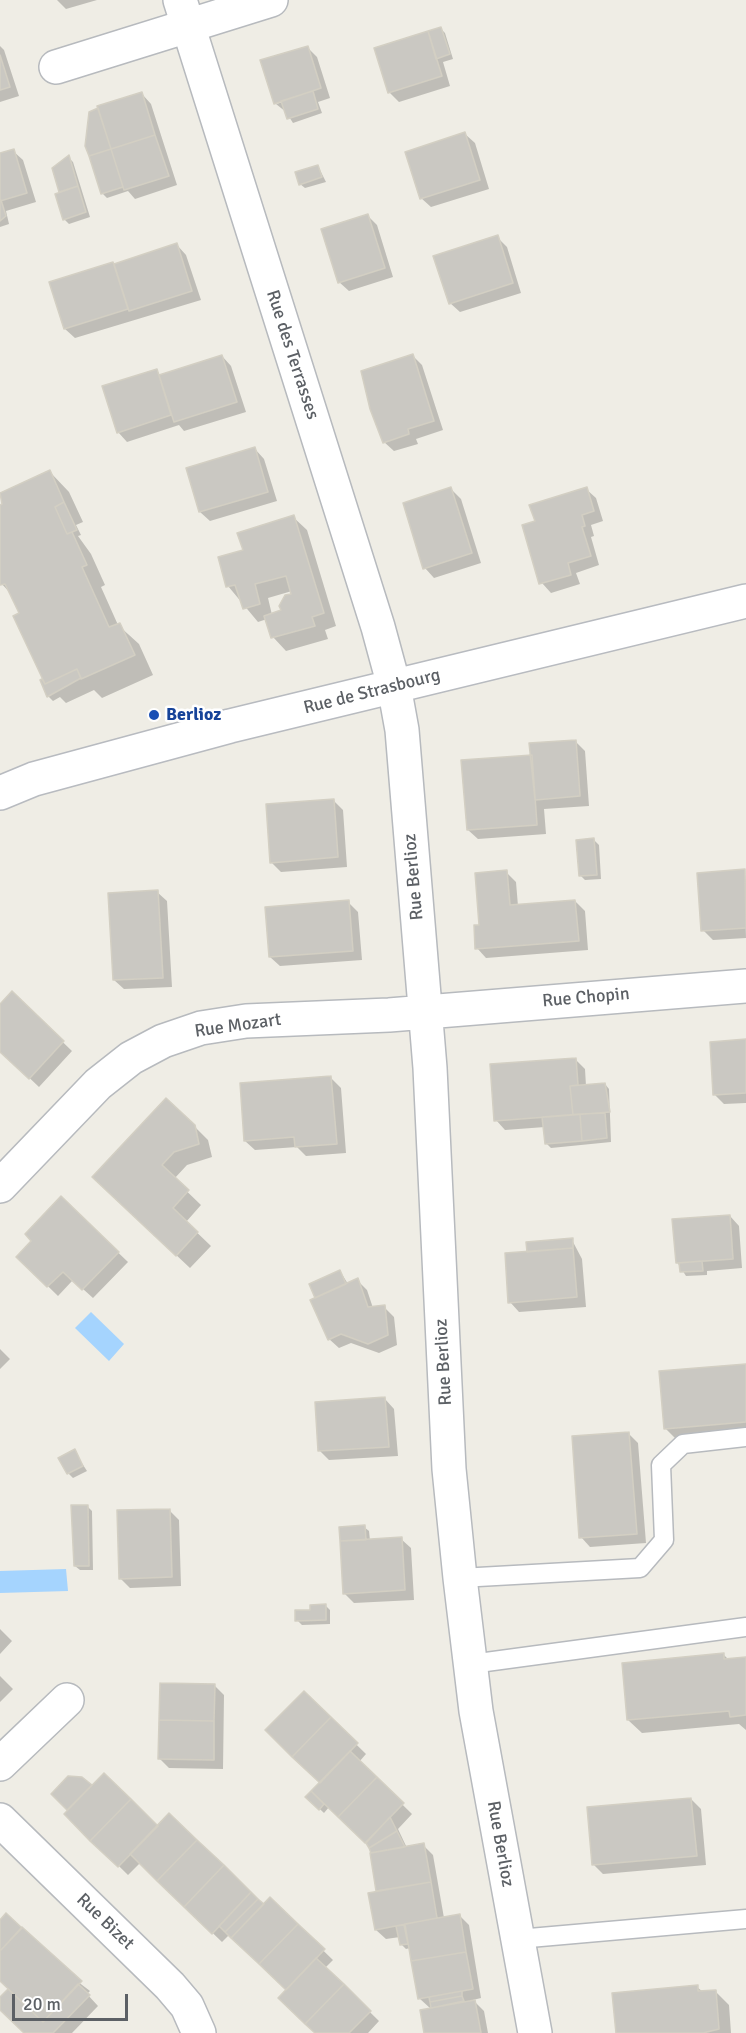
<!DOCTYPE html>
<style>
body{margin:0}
#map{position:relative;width:746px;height:2033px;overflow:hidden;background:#efede5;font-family:Signika,sans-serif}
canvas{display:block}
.scale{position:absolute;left:12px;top:1994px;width:116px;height:27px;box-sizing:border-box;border:3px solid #5c6065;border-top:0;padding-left:8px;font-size:18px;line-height:21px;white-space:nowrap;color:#5c6065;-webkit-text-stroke:4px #fff;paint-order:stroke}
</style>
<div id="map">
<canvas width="746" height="2033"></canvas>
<div class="scale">20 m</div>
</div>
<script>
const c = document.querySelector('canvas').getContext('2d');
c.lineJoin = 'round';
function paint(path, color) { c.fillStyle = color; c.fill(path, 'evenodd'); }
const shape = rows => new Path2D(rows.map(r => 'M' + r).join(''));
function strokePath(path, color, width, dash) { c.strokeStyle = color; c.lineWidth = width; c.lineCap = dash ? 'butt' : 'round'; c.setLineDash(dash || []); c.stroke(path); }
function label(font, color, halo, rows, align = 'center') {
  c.font = font + ' Signika,sans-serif'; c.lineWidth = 5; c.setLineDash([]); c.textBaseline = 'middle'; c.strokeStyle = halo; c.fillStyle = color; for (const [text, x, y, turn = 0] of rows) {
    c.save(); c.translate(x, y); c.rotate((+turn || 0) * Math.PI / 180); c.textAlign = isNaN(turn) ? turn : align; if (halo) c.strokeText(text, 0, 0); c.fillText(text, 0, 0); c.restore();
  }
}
paint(shape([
 [91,1312,124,1344,109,1361,75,1328],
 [66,1569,68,1591,0,1593,0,1571]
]), '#a5d4fe');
paint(shape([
 [57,0,97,0,66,9],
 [441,29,445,33,453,59,443,62,450,86,399,102,389,92],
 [0,46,4,50,19,96,0,102],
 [307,47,317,57,330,98,318,102,322,113,293,123,286,112,276,104,283,102],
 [142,94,151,104,177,185,135,199,128,191,107,198,102,193,87,146],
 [465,134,475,143,489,189,431,207,421,198],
 [13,151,23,160,36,202,6,211,9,224,0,227,0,155],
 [68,157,73,162,90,217,69,224,64,219,61,193,54,168],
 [318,166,326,182,305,188,300,184],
 [367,215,377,225,393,277,349,291,339,282],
 [497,237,507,247,521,293,460,312,450,303],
 [177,245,186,255,201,300,75,338,65,329,51,283],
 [222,356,231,366,246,412,184,431,179,425,127,442,118,432,156,370,161,376],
 [413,356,422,365,443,430,416,439,418,444,394,451,384,442],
 [255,449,264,459,277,501,210,521,200,512],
 [50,472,69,492,83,522,76,525,81,535,78,536,91,554,105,585,101,587,118,625,139,644,153,675,102,698,94,690,66,703,60,697,53,701,48,696,21,614,13,596,0,582,0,507,4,505,0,495],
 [451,489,461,499,481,563,434,578,425,568],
 [586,489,596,498,603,521,591,525,594,536,591,537,599,565,576,573,580,584,551,593,542,583,537,522],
 [293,517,307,530,336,626,325,630,328,639,286,651,273,637,267,619,258,622,228,586],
 [292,591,293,595,283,611,272,615,268,598],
 [575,741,585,751,589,806,544,809,546,834,478,839,468,830,531,756],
 [334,801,343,810,347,867,281,872,271,862],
 [594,840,599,845,601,879,585,880,580,875],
 [744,871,746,938,713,940,703,930],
 [506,872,516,882,518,906,575,901,585,911,588,950,486,958,477,948,481,926],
 [157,892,167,901,172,987,124,989,114,980],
 [348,902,358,912,362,960,280,966,270,957],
 [12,993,72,1051,39,1087,0,1050,0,1006],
 [746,1040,746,1103,724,1104,715,1095],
 [575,1059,585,1069,586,1086,605,1084,609,1089,611,1142,551,1148,546,1143,545,1127,505,1130,496,1120],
 [331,1078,341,1088,346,1153,306,1156,297,1147,255,1150,245,1141],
 [194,1126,208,1140,212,1157,187,1165,174,1179,201,1205,186,1222,211,1246,190,1268,108,1191],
 [61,1198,128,1262,93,1298,73,1280,58,1296,18,1257,33,1241],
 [730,1216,739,1226,742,1268,707,1271,707,1275,686,1276,677,1262],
 [572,1240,582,1259,586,1307,519,1312,510,1302,529,1253],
 [340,1271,348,1284,357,1280,367,1290,373,1308,384,1307,394,1317,397,1345,379,1353,351,1343,339,1348,329,1339],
 [0,1349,10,1359,0,1369],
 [746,1366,746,1436,679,1442,665,1428],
 [385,1399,394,1409,398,1456,329,1460,320,1451],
 [628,1433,638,1443,646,1543,590,1547,581,1537],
 [74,1451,87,1471,73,1478,68,1473],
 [87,1506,92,1511,93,1570,80,1570,75,1566],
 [169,1510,179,1520,181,1586,130,1588,120,1578],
 [364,1527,369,1531,370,1541,401,1539,411,1548,414,1600,354,1603,345,1594],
 [325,1605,330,1610,330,1624,302,1625,297,1620],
 [0,1629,12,1641,0,1654],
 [724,1655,729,1660,746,1659,746,1730,739,1724,642,1733,628,1720],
 [0,1676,13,1689,0,1702],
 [214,1685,224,1695,223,1769,169,1768,159,1758],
 [304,1693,366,1754,359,1762,412,1814,398,1829,407,1848,423,1845,433,1855,444,1918,459,1915,469,1925,481,1998,473,2000,484,2011,488,2033,426,2033,431,2009,419,1998,410,1948,406,1949,401,1944,400,1937,386,1939,376,1930,378,1892,371,1854,374,1851,329,1807,324,1813,307,1797,321,1783],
 [82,1778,92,1787,158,1828,264,1906,270,1899,333,1960,325,1968,379,2021,368,2033,316,2033,288,1990,230,1934,222,1942,140,1863,128,1875,66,1814,70,1810,53,1794],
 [691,1799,701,1809,706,1865,603,1874,593,1864],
 [0,1922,90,1991,87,1994,98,2006,72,2033,25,2033,0,2008,0,2000,10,1989,0,1979],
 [697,1987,703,1992,715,1991,729,2005,731,2033,617,2033]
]), '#0003');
const building = shape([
 [441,27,450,54,436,59,428,31,441,27],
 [428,31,442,76,388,93,374,48,428,31],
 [308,46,321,88,274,104,260,60,308,46],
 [0,55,10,87,0,90,0,55],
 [313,91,318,109,287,119,281,101,313,91],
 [142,92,155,135,111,149,97,106,142,92],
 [98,108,111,149,89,156,85,146,89,112,98,108],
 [465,132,480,180,420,199,405,152,465,132],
 [155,135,169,176,124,190,111,149,155,135],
 [14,149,27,193,0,201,0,153,14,149],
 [111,149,123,187,101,194,89,156,111,149],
 [69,155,78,186,59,192,52,168,69,155],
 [318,165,322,177,299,185,295,172,318,165],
 [78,186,86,212,63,220,55,194,78,186],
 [1,200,6,216,0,221,0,201,1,200],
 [368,214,385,268,338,283,321,229,368,214],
 [498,235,513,283,449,304,433,256,498,235],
 [177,243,192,291,129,311,114,264,177,243],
 [113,262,128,309,64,329,49,282,113,262],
 [413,354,434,421,408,429,409,434,383,443,370,409,361,371,413,354],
 [222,355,237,402,174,422,159,375,222,355],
 [157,369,171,415,117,433,102,386,157,369],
 [255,447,268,492,199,512,186,468,255,447],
 [50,470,64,502,55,507,67,534,72,532,87,565,82,567,109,627,120,623,135,655,81,679,77,669,45,684,13,616,19,613,5,584,0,585,0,505,2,504,0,493,50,470],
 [451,487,472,553,423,569,403,503,451,487],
 [587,487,594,511,582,515,585,526,582,527,591,556,568,563,571,575,539,584,522,525,535,521,529,505,587,487],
 [64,502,77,530,67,534,55,507,64,502],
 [294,515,324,613,312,617,315,626,271,638,264,616,281,610,279,606,285,595,291,594,286,576,255,584,260,604,243,609,235,585,226,587,218,557,243,550,237,533,294,515],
 [77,669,81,678,47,697,40,680,42,679,45,684,77,669],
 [576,740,580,796,535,800,529,743,576,740],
 [532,755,537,825,467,830,461,760,532,755],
 [334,799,338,857,270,863,266,804,334,799],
 [594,838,597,875,579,876,576,840,594,838],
 [745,869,746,928,701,931,697,873,745,869],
 [507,870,510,905,575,900,579,941,475,949,474,925,479,925,475,873,507,870],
 [158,890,163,978,113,980,108,893,158,890],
 [349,900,353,951,269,957,265,907,349,900],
 [12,991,64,1041,29,1079,0,1052,0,1004,12,991],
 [746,1039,746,1093,713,1095,710,1042,746,1039],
 [576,1058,578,1085,570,1086,573,1115,494,1121,490,1064,576,1058],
 [331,1076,337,1144,295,1147,294,1137,244,1141,240,1083,331,1076],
 [605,1083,610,1112,573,1115,570,1086,605,1083],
 [166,1098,195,1125,199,1144,174,1152,162,1165,189,1190,173,1208,198,1232,176,1256,92,1177,166,1098],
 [605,1113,607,1138,582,1141,580,1114,605,1113],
 [580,1114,582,1141,545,1144,542,1117,580,1114],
 [61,1196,119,1252,82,1290,63,1272,47,1287,16,1257,31,1241,25,1234,61,1196],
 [730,1215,733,1259,676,1263,672,1219,730,1215],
 [573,1238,573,1248,527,1252,526,1242,573,1238],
 [573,1248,577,1297,508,1303,505,1253,573,1248],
 [702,1261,703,1271,680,1272,679,1263,702,1261],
 [340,1270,346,1284,315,1298,309,1284,340,1270],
 [358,1278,368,1307,385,1305,388,1335,368,1344,341,1334,328,1340,310,1300,358,1278],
 [746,1364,746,1422,664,1429,659,1371,746,1364],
 [385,1397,389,1447,318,1451,315,1402,385,1397],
 [629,1432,637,1534,579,1538,572,1436,629,1432],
 [75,1449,83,1466,67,1474,58,1458,75,1449],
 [71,1505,88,1505,89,1566,74,1566,71,1505],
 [170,1509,172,1577,119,1579,117,1510,170,1509],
 [365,1525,366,1540,340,1541,339,1527,365,1525],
 [402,1537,405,1590,343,1594,340,1541,402,1537],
 [326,1604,326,1620,295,1621,295,1610,310,1610,310,1605,326,1604],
 [724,1653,724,1659,746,1657,746,1715,730,1717,729,1711,627,1720,622,1663,724,1653],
 [160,1683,215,1684,214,1721,159,1720,160,1683],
 [304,1691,331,1717,292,1757,265,1730,304,1691],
 [331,1717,358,1743,320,1783,292,1757,331,1717],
 [159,1720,214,1721,214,1760,158,1759,159,1720],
 [350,1751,377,1777,338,1817,311,1791,350,1751],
 [104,1773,131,1799,90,1841,64,1814,104,1773],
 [68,1776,82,1777,92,1785,67,1810,51,1794,68,1776],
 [377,1777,404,1803,365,1843,338,1817,377,1777],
 [311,1791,324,1804,319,1810,305,1797,311,1791],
 [691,1798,697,1856,592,1865,587,1807,691,1798],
 [131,1799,158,1826,118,1867,90,1841,131,1799],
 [169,1813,197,1840,157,1881,130,1854,169,1813],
 [390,1817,397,1831,369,1848,366,1843,390,1817],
 [397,1831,405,1847,371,1853,369,1848,397,1831],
 [197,1840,224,1865,184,1907,157,1881,197,1840],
 [424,1843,431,1882,376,1891,370,1853,424,1843],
 [224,1865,251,1892,212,1934,184,1907,224,1865],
 [431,1882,437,1918,375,1930,368,1893,431,1882],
 [251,1892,258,1899,225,1932,219,1926,251,1892],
 [270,1897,298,1924,259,1964,231,1938,270,1897],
 [258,1899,264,1904,231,1938,225,1932,258,1899],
 [6,1913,22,1928,0,1951,0,1920,6,1913],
 [460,1914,466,1952,411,1961,405,1924,460,1914],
 [298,1924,325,1949,286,1990,259,1964,298,1924],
 [404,1925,408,1944,400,1945,396,1926,404,1925],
 [22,1927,82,1981,43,2022,0,1981,0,1951,22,1927],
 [466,1952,473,1989,418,1999,411,1961,466,1952],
 [316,1958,344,1984,305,2024,278,1998,316,1958],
 [78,1984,90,1995,53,2033,24,2033,0,2010,0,1997,8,1989,43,2022,78,1984],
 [344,1984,371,2011,349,2033,315,2033,305,2024,344,1984],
 [698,1985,698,1991,716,1990,719,2029,703,2033,616,2033,612,1993,698,1985],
 [462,1991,462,1996,430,2002,429,1997,462,1991],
 [462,1996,464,2001,431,2008,430,2002,462,1996],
 [475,2000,481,2033,424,2033,420,2010,475,2000]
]);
paint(building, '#cac8c2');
strokePath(building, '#d3cfc3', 1.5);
const lane = shape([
 [460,1578,640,1568,664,1540,661,1465,683,1444,746,1437],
 [471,1664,746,1627],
 [518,1939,746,1919]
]);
const street = shape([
 [180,0,378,627,394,686,402,730,430,1068,449,1469,460,1578,476,1711,535,2033],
 [56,67,271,0],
 [0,1186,98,1084,131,1058,163,1041,201,1028,246,1021,389,1015,746,986],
 [0,1764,67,1700],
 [0,1820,170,1986,187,2006,199,2033]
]);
const secondary = shape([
 [0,793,34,779,230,726,746,601]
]);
strokePath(lane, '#b7babe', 21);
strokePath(street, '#b7babe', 36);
strokePath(secondary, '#b8bbc0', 36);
strokePath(lane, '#fff', 18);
strokePath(street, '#fff', 33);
strokePath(secondary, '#fff', 33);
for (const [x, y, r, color] of [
 [154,715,6,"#1a4fb4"]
]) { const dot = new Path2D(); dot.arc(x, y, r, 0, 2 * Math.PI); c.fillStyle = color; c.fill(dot); strokePath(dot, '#fff', 2); }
label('18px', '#5c6065', '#fff', [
 ["Rue des Terrasses",292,355,72],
 ["Rue de Strasbourg",372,692,-14],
 ["Rue Berlioz",414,877,-95],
 ["Rue Chopin",586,998,-5],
 ["Rue Mozart",238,1026,-8],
 ["Rue Berlioz",444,1362,-93],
 ["Rue Berlioz",500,1844,80],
 ["Rue Bizet",105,1922,44]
]);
label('bold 18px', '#164399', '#fff', [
 ["Berlioz",166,715]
], 'left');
</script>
